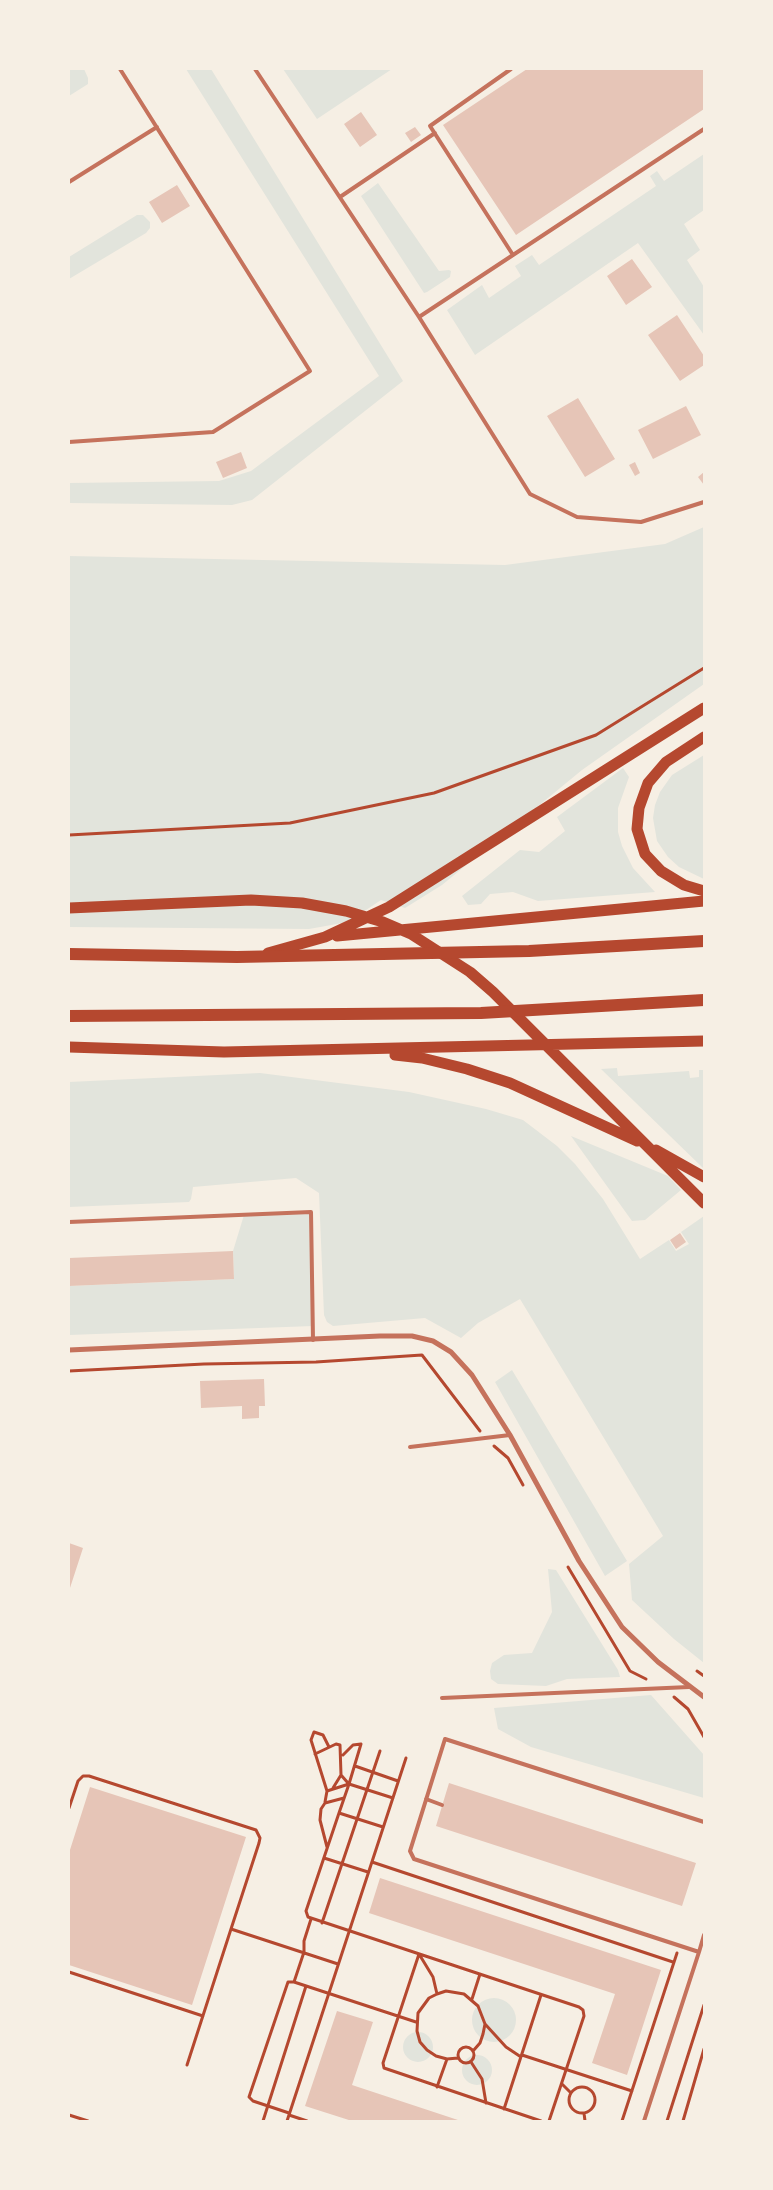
<!DOCTYPE html>
<style>
body{margin:0}
#map{position:relative;width:773px;height:2190px;overflow:hidden;background:#f6efe4;font-family:"Golos Text",sans-serif}
canvas{display:block}
.frame{position:absolute;inset:0;border:70px solid #f6efe4;pointer-events:none}
</style>
<div id="map">
<canvas width="773" height="2190"></canvas>
<div class="frame"></div>
</div>
<script>
const c = document.querySelector('canvas').getContext('2d');
c.lineJoin = 'round';
function paint(path, color) { c.fillStyle = color; c.fill(path, 'evenodd'); }
const shape = rows => new Path2D(rows.map(r => 'M' + r).join(''));
function strokePath(path, color, width, dash) { c.strokeStyle = color; c.lineWidth = width; c.lineCap = dash ? 'butt' : 'round'; c.setLineDash(dash || []); c.stroke(path); }
paint(shape([
 [69,69,84,69,88,78,88,84,69,96],
 [186,69,211,69,403,381,252,500,232,505,69,503,69,483,219,481,251,471,379,376],
 [283,69,392,69,317,119],
 [704,154,704,210,684,224,700,250,687,260,704,287,704,335,638,243,475,355,447,310,482,285,489,298,521,276,515,266,532,255,539,265,656,186,650,176,657,171,664,181],
 [378,183,439,271,449,270,451,271,450,277,427,292,424,293,361,196],
 [137,215,143,215,150,222,150,228,146,233,69,279,69,257],
 [704,527,704,684,582,770,442,885,405,908,381,900,348,922,309,929,69,927,69,556,505,565,665,544],
 [704,755,704,879,679,867,668,857,657,841,653,818,655,805,660,792,672,775],
 [623,768,629,777,618,808,618,832,622,846,633,868,655,892,538,901,513,892,490,894,481,904,468,905,462,896,520,850,539,852,565,831,557,817],
 [617,1068,618,1076,689,1071,690,1078,699,1077,699,1070,704,1070,704,1169,601,1069],
 [260,1073,409,1092,486,1109,523,1120,557,1146,575,1164,603,1199,640,1259,669,1240,676,1251,689,1244,681,1232,704,1216,704,1663,674,1639,632,1600,629,1564,663,1536,520,1299,478,1323,461,1338,425,1318,333,1326,327,1322,324,1315,319,1193,296,1178,193,1187,191,1199,189,1202,69,1207,69,1082],
 [571,1136,668,1176,681,1190,645,1220,632,1221],
 [311,1212,313,1326,69,1335,69,1286,234,1279,233,1251,244,1215],
 [512,1370,627,1561,605,1576,495,1382],
 [548,1569,556,1570,618,1670,620,1677,567,1679,546,1686,498,1684,491,1679,490,1671,492,1663,504,1655,532,1653,552,1612],
 [651,1695,704,1755,704,1798,531,1747,498,1729,494,1708],
 '472 2020a22 22 0 1 1 44 0a22 22 0 1 1-44 0Z',
 '403 2047a15 15 0 1 1 30 0a15 15 0 1 1-30 0Z',
 '462 2070a15 15 0 1 1 30 0a15 15 0 1 1-30 0Z'
]), '#e2e4dc');
paint(shape([
 [527,69,704,69,704,109,516,235,443,125],
 [361,112,377,135,360,147,344,124],
 [415,127,421,135,411,142,405,133],
 [177,185,190,206,162,223,149,202],
 [632,259,652,287,626,305,607,276],
 [677,315,704,356,704,365,680,381,648,335],
 [578,398,615,459,585,477,547,416],
 [686,406,701,435,653,459,638,430],
 [241,452,247,468,223,478,216,462],
 [635,462,640,473,635,476,629,465],
 [704,472,704,485,698,477],
 [680,1233,686,1242,676,1249,670,1240],
 [233,1251,234,1279,69,1286,69,1258],
 [264,1379,265,1406,259,1406,259,1418,242,1419,242,1406,201,1408,200,1381],
 [69,1543,83,1548,69,1591],
 [449,1783,696,1863,682,1906,436,1826],
 [90,1787,246,1837,192,2005,69,1965,69,1853],
 [380,1878,661,1970,627,2075,592,2063,615,1994,369,1913],
 [337,2011,373,2022,352,2085,461,2121,352,2121,305,2106]
]), '#e6c5b7');
strokePath(shape([
 [69,835,290,823,434,793,596,735,704,668],
 [69,1371,204,1364,316,1362,422,1355,480,1431],
 [494,1446,508,1458,523,1485],
 [568,1567,630,1671,646,1679],
 [697,1671,704,1676],
 [674,1697,688,1709,704,1737],
 [329,1747,323,1735,314,1732,311,1740,327,1791,349,1784],
 [315,1754,336,1744,340,1745,341,1775,348,1783],
 [343,1755,353,1745,361,1744,349,1784],
 [355,1766,398,1781],
 [333,1788,341,1775],
 [325,1802,327,1791],
 [69,1808,78,1781,83,1776,89,1776,256,1830,260,1838,259,1843,231,1929,338,1964],
 [339,1813,306,1911,308,1917,579,2007,583,2010,584,2016,549,2121],
 [383,1827,339,1813,349,1784,393,1798],
 [327,1847,320,1820,321,1809,325,1803,344,1798],
 [324,1858,368,1872],
 [372,1862,673,1962],
 [322,1923,380,1751],
 [69,1972,203,2016],
 [294,1982,304,1952,304,1941,311,1919],
 [437,1994,433,1977,419,1954,383,2063,384,2068,541,2121],
 [472,1999,480,1974],
 [485,2024,506,2047,521,2057],
 '458 2055a8 8 0 1 1 16 0a8 8 0 1 1-16 0Z',
 [522,2055,632,2091],
 [458,2058,447,2059,436,2056,427,2050,420,2042,417,2031,418,2013,429,1998,437,1994,446,1991,464,1994,478,2006,485,2024,483,2034,480,2043,473,2051],
 [471,2062,482,2079,486,2103],
 [187,2065,231,1929],
 [562,2084,571,2093],
 '569 2100a13 13 0 1 1 26 0a13 13 0 1 1-26 0Z',
 [437,2087,447,2059],
 [504,2109,541,1995],
 [289,2113,253,2101,249,2097,288,1982,294,1982,416,2022],
 [584,2113,585,2121],
 [69,2115,88,2121],
 [289,2115,307,2121],
 [263,2121,306,1986],
 [287,2121,406,1758],
 [622,2121,677,1953],
 [667,2121,704,2005],
 [683,2121,704,2049]
]), '#b5482f', 3);
strokePath(shape([
 [255,69,419,317,530,494,577,517,641,522,704,502],
 [511,69,430,126,513,255],
 [69,182,157,127],
 [340,197,435,133],
 [419,317,704,129],
 [69,442,213,432,310,371,120,69],
 [69,1222,311,1212,313,1340],
 [410,1447,510,1435],
 [442,1698,689,1687],
 [426,1799,442,1805],
 [704,1822,445,1739,410,1851,414,1859,699,1952,704,1935],
 [644,2121,699,1952]
]), '#c5725c', 4);
strokePath(shape([
 [69,1350,380,1336,412,1336,433,1341,451,1352,472,1375,510,1435,579,1561,622,1627,658,1662,704,1697]
]), '#c5725c', 5);
strokePath(shape([
 [704,737,666,762,648,783,639,808,637,829,645,854,661,871,684,885,704,891],
 [69,908,251,900,302,903,346,911,383,922,411,934,470,972,493,992,704,1203],
 [337,936,704,901],
 [268,953,325,937,389,907,704,708],
 [69,1047,224,1052,704,1041],
 [395,1055,422,1058,467,1069,510,1083,637,1141],
 [656,1150,704,1177]
]), '#b5482f', 11);
strokePath(shape([
 [69,954,237,957,529,951,704,941],
 [69,1016,481,1013,704,1000]
]), '#b5482f', 12);
</script>
